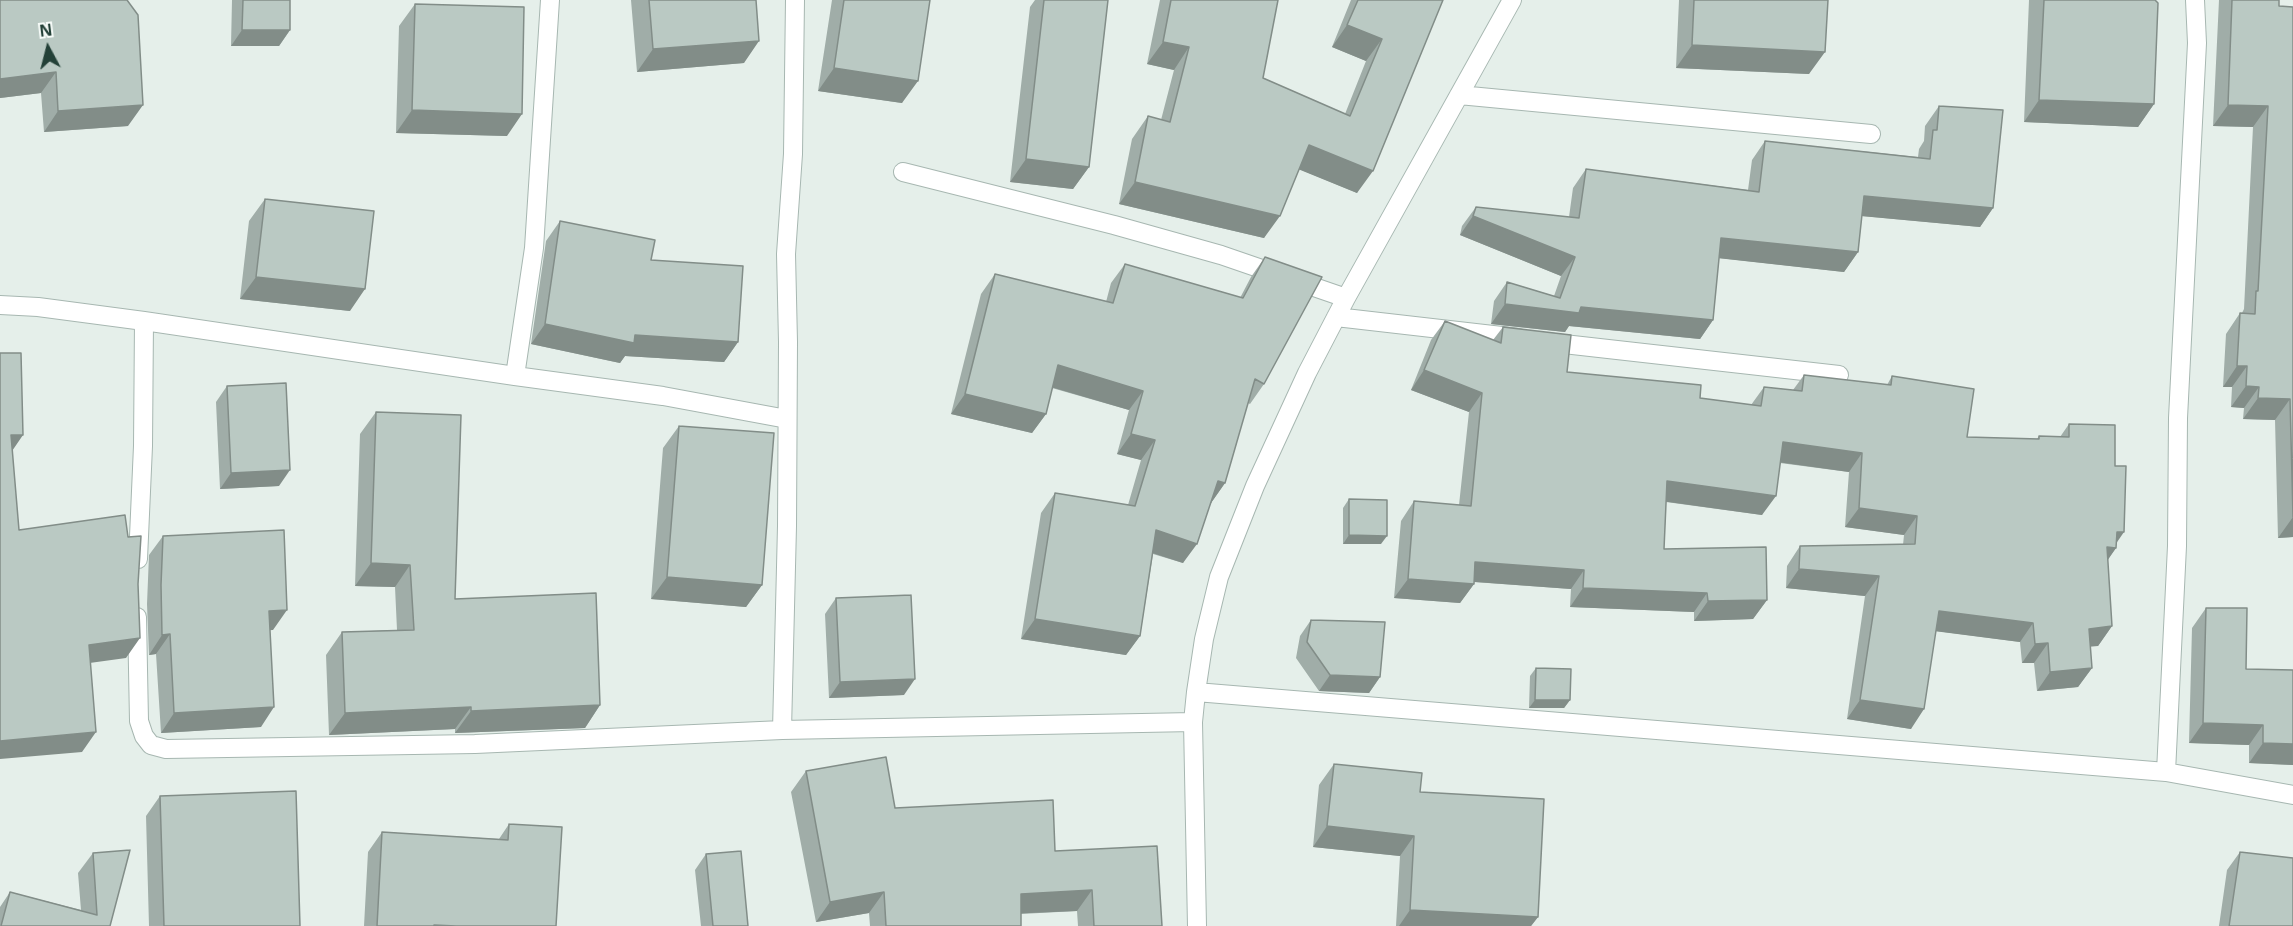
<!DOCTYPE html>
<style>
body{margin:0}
#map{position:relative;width:2293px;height:926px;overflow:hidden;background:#e5efea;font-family:"Open Sans",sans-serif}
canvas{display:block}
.north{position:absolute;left:18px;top:18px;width:60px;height:60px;-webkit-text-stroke:4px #f6fbf8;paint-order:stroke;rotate:353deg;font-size:16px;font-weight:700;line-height:24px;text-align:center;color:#244138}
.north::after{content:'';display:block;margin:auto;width:21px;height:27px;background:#244138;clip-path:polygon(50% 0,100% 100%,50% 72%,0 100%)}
</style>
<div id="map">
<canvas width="2293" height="926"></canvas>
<div class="north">N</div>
</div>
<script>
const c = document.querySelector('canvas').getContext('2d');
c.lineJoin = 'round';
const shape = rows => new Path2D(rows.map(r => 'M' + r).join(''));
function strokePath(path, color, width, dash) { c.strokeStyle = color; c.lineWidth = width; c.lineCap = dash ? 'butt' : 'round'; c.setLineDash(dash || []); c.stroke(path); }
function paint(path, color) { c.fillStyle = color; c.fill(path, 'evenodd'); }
const minor = shape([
 [1459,95,1871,134],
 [903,172,1114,225,1221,255,1346,298],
 [0,305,38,307,144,321,515,376,663,396,787,419],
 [1336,317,1519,338],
 [1546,342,1839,375],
 [515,376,534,248,550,0],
 [138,559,143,446,144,321],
 [137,617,139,721,144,736,151,745,166,749,475,744,782,730,1193,722],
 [1196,692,2166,772,2293,795],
 [782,730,787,526,788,342,786,254,793,154,795,0],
 [2166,772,2177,546,2178,418,2197,43,2195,0],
 [1197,926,1193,722,1196,692,1204,639,1219,577,1255,486,1307,373,1346,298,1512,0]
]);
strokePath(minor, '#a7b7b1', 20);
strokePath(minor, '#fff', 18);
paint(shape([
 [0,0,128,126,44,132,41,93,0,98],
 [232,0,290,0,290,30,279,46,231,46],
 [631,0,756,0,744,63,637,72],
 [832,0,930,0,902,103,818,91],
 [1035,0,1108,0,1089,167,1073,189,1010,182,1030,7],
 [1160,0,1278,0,1263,78,1345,114,1366,61,1332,47,1351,0,1443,0,1357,193,1299,169,1264,238,1119,204,1132,139,1148,116,1161,120,1174,70,1147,64],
 [1679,0,1828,0,1809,74,1676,68],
 [2029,0,2155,0,2154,104,2138,127,2024,122],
 [2219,0,2279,0,2279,6,2293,7,2293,537,2278,538,2275,420,2243,419,2244,408,2231,407,2232,387,2223,387,2226,334,2240,313,2242,313,2244,309,2253,127,2213,126],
 [415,4,507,136,396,133,399,26],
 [1939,106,1993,208,1980,227,1862,216,1858,252,1844,272,1719,258,1713,320,1700,339,1569,326,1565,332,1491,324,1494,301,1507,282,1554,296,1561,276,1460,235,1462,226,1476,207,1569,217,1573,188,1586,169,1748,190,1752,160,1765,141,1918,157,1919,149,1924,141,1925,126],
 [265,199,350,311,240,299,249,221],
 [560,221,651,260,738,342,724,362,625,356,620,363,531,344,546,241],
 [1265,257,1264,384,1250,404,1248,403,1225,483,1211,503,1183,563,1153,554,1140,636,1126,655,1021,639,1041,513,1055,493,1128,505,1141,460,1117,454,1129,410,1052,388,1046,414,1032,433,951,414,981,294,995,274,1106,302,1111,283,1125,264,1240,298,1251,277],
 [1445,321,1493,340,1503,327,1567,372,1700,398,1751,405,1764,387,1793,390,1804,375,1887,385,1892,376,1967,437,2037,439,2039,436,2060,437,2069,424,2115,466,2116,548,2107,560,2112,626,2098,646,2090,646,2092,668,2078,687,2037,691,2034,663,2022,663,2020,642,1936,631,1911,729,1847,719,1865,596,1786,588,1787,566,1800,546,1903,545,1904,535,1845,527,1849,472,1780,463,1762,515,1666,502,1664,549,1767,600,1753,619,1694,621,1694,612,1570,607,1571,589,1474,582,1474,584,1460,603,1394,598,1401,521,1414,501,1459,505,1469,412,1411,390,1431,340],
 [227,386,279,486,220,489,216,402],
 [376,412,455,599,600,705,585,728,455,733,455,729,329,735,326,655,342,632,397,630,395,587,355,586,360,434],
 [679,426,762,585,746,607,651,599,663,448],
 [1349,499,1381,544,1343,544,1343,508],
 [163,536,273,630,270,630,261,727,161,733,156,654,149,655,147,604,149,555],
 [836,598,904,695,829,698,825,614],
 [2206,608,2246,669,2293,670,2293,765,2249,763,2249,745,2189,743,2192,628],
 [1311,620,1380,677,1369,693,1319,691,1296,658,1300,636],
 [1536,668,1570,700,1564,708,1529,708,1530,676],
 [1334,764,1420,792,1538,917,1531,926,1396,926,1400,856,1313,847,1319,785],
 [806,771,895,808,1055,851,1162,926,1078,926,1077,911,1021,914,1021,926,870,926,869,913,816,922,791,792],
 [160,796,300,926,149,926,146,816],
 [509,824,556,926,364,926,368,852,382,832,499,839],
 [2240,852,2293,926,2219,926,2227,870],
 [93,853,110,926,0,926,0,907,10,892,81,910,78,873],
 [706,854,748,926,701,926,695,870]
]), '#a0ada8');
paint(shape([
 [1347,25,1382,39,1366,61,1332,47],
 [242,30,290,30,279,46,231,46],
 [759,41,744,63,637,72,653,49],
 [1163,42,1189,47,1174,70,1147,64],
 [1692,45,1825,52,1809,74,1676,68],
 [834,68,918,81,902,103,818,91],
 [56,72,41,93,0,98,0,79],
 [2039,100,2154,104,2138,127,2024,122],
 [143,105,128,126,44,132,58,111],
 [2228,105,2268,106,2253,127,2213,126],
 [412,110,522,114,507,136,396,133],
 [1309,145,1373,171,1357,193,1293,167],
 [1026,159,1089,167,1073,189,1010,182],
 [1135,182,1280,216,1264,238,1119,204],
 [1864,196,1993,208,1980,227,1850,215],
 [1473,216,1575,257,1561,276,1460,235],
 [1721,238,1858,252,1844,272,1708,257],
 [256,277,365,289,350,311,240,299],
 [1505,304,1581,307,1713,320,1700,339,1569,326,1565,332,1491,324],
 [545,324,635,335,738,342,724,362,625,356,620,363,531,344],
 [1058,365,1143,391,1129,410,1044,385],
 [2237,366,2247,366,2232,387,2223,387],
 [1424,370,1482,393,1469,412,1411,390],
 [2246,386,2259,387,2244,408,2231,407],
 [965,394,1046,414,1032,433,951,414],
 [2258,398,2290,399,2275,420,2243,419],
 [1131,434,1155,440,1141,460,1117,454],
 [11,435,23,435,10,454],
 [1783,442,1862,453,1849,472,1770,461],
 [290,470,279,486,220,489,231,473],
 [1218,481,1225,483,1211,503,1204,501],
 [1667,481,1776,496,1762,515,1654,500],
 [1859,508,1917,516,1904,535,1845,527],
 [2293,517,2293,537,2278,538],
 [1156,530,1197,544,1183,563,1143,550],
 [2117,532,2124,532,2113,548,2116,548,2103,567,2093,567],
 [1349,535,1387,536,1381,544,1343,544],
 [1475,562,1584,570,1571,589,1462,581],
 [371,563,410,565,395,587,355,586],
 [1799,569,1879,576,1865,596,1786,588],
 [667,577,762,585,746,607,651,599],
 [1408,579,1474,584,1460,603,1394,598],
 [1583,588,1707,593,1694,612,1570,607],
 [1767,600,1753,619,1694,621,1708,601],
 [287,610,273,630,255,631,269,611],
 [1939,611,2033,623,2020,642,1926,630],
 [1035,619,1140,636,1126,655,1021,639],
 [2112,626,2098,646,2075,648,2089,629],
 [170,634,156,654,149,655,162,635],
 [140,638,126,658,75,665,89,645],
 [2048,643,2034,663,2022,663,2035,644],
 [2092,668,2078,687,2037,691,2050,672],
 [1330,675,1380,677,1369,693,1319,691],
 [915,679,904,695,829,698,840,682],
 [1535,700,1570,700,1564,708,1529,708],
 [1860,700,1924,709,1911,729,1847,719],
 [600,705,585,728,455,733,471,711],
 [274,707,261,727,161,733,174,713],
 [471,707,455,729,329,735,345,713],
 [2203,723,2263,725,2249,745,2189,743],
 [96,732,82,752,0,759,0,741],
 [2263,743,2293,744,2293,765,2249,763],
 [1327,826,1414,836,1400,856,1313,847],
 [1092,890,1077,911,1006,914,1021,894],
 [884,892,869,913,816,922,830,902],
 [1410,910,1538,917,1531,926,1399,926]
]), '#828d88');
const building = shape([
 [0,0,127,0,138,15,143,105,58,111,56,72,0,79,0,0],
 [243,0,290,0,290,30,242,30,243,0],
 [649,0,756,0,759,41,653,49,649,0],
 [844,0,930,0,918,81,834,68,844,0],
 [1044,0,1108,0,1089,167,1026,159,1044,0],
 [1171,0,1278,0,1263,78,1350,116,1382,39,1347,25,1358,0,1443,0,1373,171,1309,145,1280,216,1135,182,1148,116,1170,122,1189,47,1163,42,1171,0],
 [1694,0,1828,0,1825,52,1692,45,1694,0],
 [2044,0,2155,0,2158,3,2154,104,2039,100,2044,0],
 [2232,0,2279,0,2279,6,2293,7,2293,517,2290,399,2258,398,2259,387,2246,386,2247,366,2237,366,2240,313,2255,314,2256,291,2258,291,2268,106,2228,105,2232,0],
 [415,4,524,7,522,114,412,110,415,4],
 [1939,106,2003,110,1993,208,1864,196,1858,252,1721,238,1713,320,1581,307,1579,313,1505,304,1507,282,1560,298,1575,257,1473,216,1476,207,1579,218,1586,169,1759,192,1765,141,1930,159,1933,130,1937,130,1939,106],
 [265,199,374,211,365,289,256,277,265,199],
 [560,221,655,240,651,260,743,266,738,342,635,335,634,343,545,324,560,221],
 [1265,257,1322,277,1264,384,1255,379,1225,483,1218,481,1197,544,1156,530,1140,636,1035,619,1055,493,1135,506,1155,440,1131,434,1143,391,1058,365,1046,414,965,394,995,274,1113,303,1125,264,1243,298,1265,257],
 [1445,321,1501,343,1503,327,1571,335,1567,372,1701,385,1700,398,1761,406,1764,387,1802,391,1804,375,1891,385,1892,376,1974,389,1967,437,2039,439,2039,436,2069,437,2069,424,2115,425,2115,466,2126,466,2124,532,2117,532,2116,548,2107,547,2112,626,2089,629,2092,668,2050,672,2048,643,2035,644,2033,623,1939,611,1924,709,1860,700,1879,576,1799,569,1800,546,1915,544,1917,516,1859,508,1862,453,1783,442,1776,496,1667,481,1664,549,1766,547,1767,600,1708,601,1707,593,1583,588,1584,570,1475,562,1474,584,1408,579,1414,501,1471,506,1482,393,1424,370,1445,321],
 [0,353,21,353,23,435,11,435,19,530,125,515,128,537,141,536,138,584,140,638,89,645,96,732,0,741,0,353],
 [286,383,290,470,231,473,227,386,286,383],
 [376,412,461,415,455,599,596,593,600,705,471,711,471,707,345,713,342,632,414,630,410,565,371,563,376,412],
 [679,426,774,433,762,585,667,577,679,426],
 [1349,499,1387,500,1387,536,1349,535,1349,499],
 [284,530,287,610,269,611,274,707,174,713,170,634,162,635,161,585,163,536,284,530],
 [911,595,915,679,840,682,836,598,911,595],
 [2206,608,2247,608,2246,669,2293,670,2293,744,2263,743,2263,725,2203,723,2206,608],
 [1311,620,1385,622,1380,677,1330,675,1307,642,1311,620],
 [1536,668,1571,669,1570,700,1535,700,1536,668],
 [886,757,895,808,1053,800,1055,851,1157,846,1162,926,1094,926,1092,890,1021,894,1021,926,886,926,884,892,830,902,806,771,886,757],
 [1334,764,1422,773,1420,792,1544,799,1538,917,1410,910,1414,836,1327,826,1334,764],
 [296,791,300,926,164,926,160,796,296,791],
 [509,824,562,827,556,926,456,926,434,925,434,926,377,926,382,832,508,840,509,824],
 [130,850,110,926,1,926,10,892,97,915,93,853,130,850],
 [741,851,748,926,713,926,706,854,741,851],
 [2240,852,2293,858,2293,926,2229,926,2240,852]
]);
paint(building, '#bac9c3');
strokePath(building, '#828d88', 1.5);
</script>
